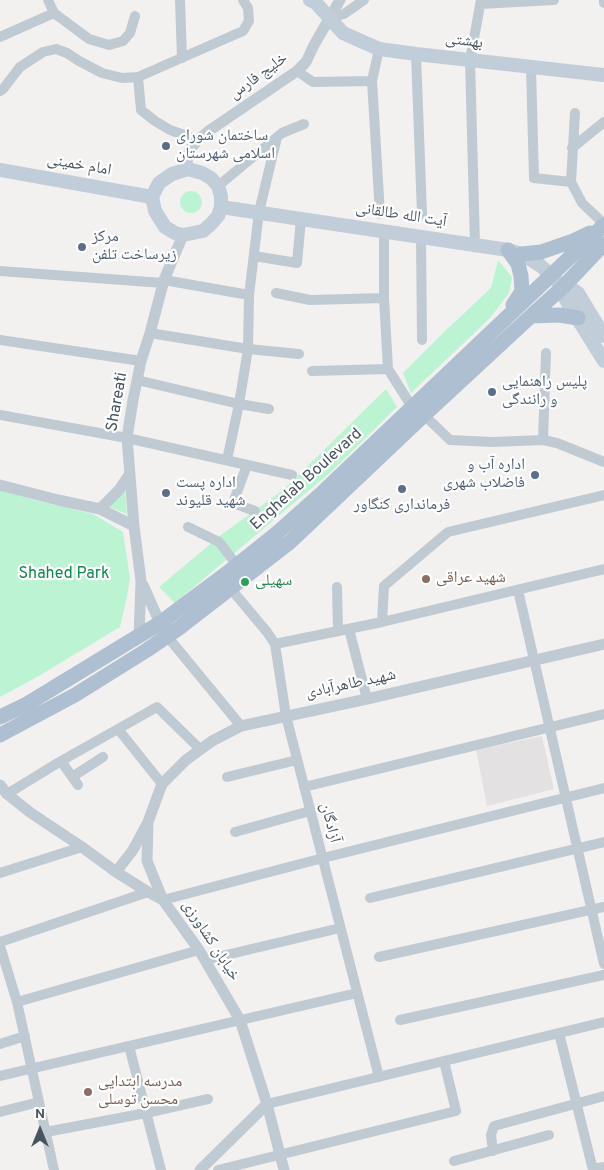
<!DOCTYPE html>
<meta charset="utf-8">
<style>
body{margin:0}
#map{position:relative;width:604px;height:1170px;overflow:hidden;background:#f3f0f0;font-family:Overpass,sans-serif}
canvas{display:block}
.north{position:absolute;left:15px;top:1105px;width:50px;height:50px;-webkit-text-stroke:4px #fff;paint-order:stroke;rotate:0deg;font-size:14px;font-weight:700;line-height:20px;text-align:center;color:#47535f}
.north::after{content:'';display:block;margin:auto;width:18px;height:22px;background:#47535f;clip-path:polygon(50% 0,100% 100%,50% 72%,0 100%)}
</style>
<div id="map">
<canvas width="604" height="1170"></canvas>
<div class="north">N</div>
</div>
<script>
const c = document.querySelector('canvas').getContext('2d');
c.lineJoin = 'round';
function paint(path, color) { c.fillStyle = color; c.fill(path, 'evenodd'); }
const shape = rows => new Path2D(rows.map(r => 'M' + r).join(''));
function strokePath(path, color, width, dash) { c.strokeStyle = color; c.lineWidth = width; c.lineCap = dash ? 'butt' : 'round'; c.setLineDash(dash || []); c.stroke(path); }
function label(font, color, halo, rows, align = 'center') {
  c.font = font + ' Overpass,"Noto Naskh Arabic",sans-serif'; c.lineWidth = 4.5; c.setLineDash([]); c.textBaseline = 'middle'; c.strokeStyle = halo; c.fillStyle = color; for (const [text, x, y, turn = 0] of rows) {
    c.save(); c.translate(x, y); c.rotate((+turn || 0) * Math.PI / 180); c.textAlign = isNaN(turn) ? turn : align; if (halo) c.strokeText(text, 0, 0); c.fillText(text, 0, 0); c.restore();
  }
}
paint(shape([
 [542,736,554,789,487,806,476,750]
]), '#e4e1e2');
paint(shape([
 '180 202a11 11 0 1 1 22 0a11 11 0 1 1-22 0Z',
 [498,260,512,277,509,293,491,317,411,393,403,373,443,333,491,288],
 [386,389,397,407,332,471,175,603,159,587,221,535,283,490],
 [125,489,127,514,109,507],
 [0,490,34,500,93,514,123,532,130,578,127,597,120,627,37,677,0,697]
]), '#bcf3d2');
strokePath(shape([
 [48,0,54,13,89,39,109,45,123,41,130,33,135,16],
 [180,0,182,58],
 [604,0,604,3],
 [480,4,554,0],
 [329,18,344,14,364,0],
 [0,37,54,13],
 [379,49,372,81,380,214],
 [416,54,422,214],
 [531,68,534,178,571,182],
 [297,71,313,82,372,81],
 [138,77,141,110,155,121,170,130,198,140],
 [0,91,3,89,20,67,43,52,56,49,67,53,79,61,102,73,122,78,138,77,243,31,249,21,248,8,243,0],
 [575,113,571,182,582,203,604,224],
 [572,148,604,122],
 [218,186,282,133,304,124],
 [384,231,384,298,388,369,412,407],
 [421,237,422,340],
 [475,245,470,60,481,0],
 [254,256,297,263,301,219],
 [0,271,163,283],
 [164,280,249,295],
 [276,293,310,300,384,298],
 [150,333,248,349,299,354],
 [0,340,141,361],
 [312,371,388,369],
 [137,380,239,404,269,409],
 [0,415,127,438,292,475],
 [424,415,450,440,493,442,543,440,557,443,604,462],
 [543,440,546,353],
 [227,460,239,404,248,349,249,295,259,212,277,137],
 [247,465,233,503,255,511],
 [188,527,219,542,237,565],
 [337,587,338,631],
 [231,589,267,632,275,644,286,716,379,1077],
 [518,590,604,964],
 [382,622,384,586,448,532,604,495],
 [349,629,367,699],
 [167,636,241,726],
 [275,644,382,622,604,569],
 [118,729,162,784],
 [61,761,78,785],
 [72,777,103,757],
 [227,777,297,760],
 [304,787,604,714],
 [7,794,61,761,157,707,200,749],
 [235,832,310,811],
 [0,873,82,847],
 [370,898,604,842],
 [163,900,323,858,604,788],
 [0,942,148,892],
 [0,946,17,1002,54,1170],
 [379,957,604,907],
 [205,960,340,928],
 [17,1002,199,950],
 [400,1020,604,975],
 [559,1033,593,1170],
 [0,1044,25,1036],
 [129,1046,161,1170],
 [0,1076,357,993],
 [267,1104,604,1022],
 [0,1112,39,1102],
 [46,1132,146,1113,208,1099],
 [493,1151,491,1135,494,1126,604,1096],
 [454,1161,549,1135],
 [593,1169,604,1167],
 [218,1170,456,1111,444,1061]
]), '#c0cad3', 10);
strokePath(shape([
 [188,169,187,161,190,149,198,140,210,130,297,71,306,62,314,45,340,0],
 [0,485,58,500,100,509,134,526],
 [100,509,119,490,129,475],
 [143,585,160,623],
 [139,637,141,581,134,526,127,438,133,400,141,361,150,333,164,280,183,235],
 [0,785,7,794,31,813,82,847,116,872,148,892,163,900,199,950,240,1020,267,1104,284,1170],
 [148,822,162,784,186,760,212,741,241,726,367,699,604,644],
 [116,872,133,850,148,822,147,861,163,900],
 [200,1170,267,1104]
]), '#c0cad3', 11);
strokePath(shape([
 [310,0,316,3,343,33,379,49,416,54,604,75],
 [188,169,202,173,211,178,218,186,221,196,221,207,218,216,211,224,203,231,183,235,175,233,165,227,155,211,152,197,159,183,172,174,188,169],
 [0,170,152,197],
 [221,207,508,250,522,254,541,266,559,283],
 [563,287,566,300,604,361],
 [563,287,572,289,578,293,604,336]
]), '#c2cdda', 14);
strokePath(shape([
 [508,250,518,264,521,276,522,291,513,305],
 [522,254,541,252,573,241,590,233],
 [531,316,559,315,578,318],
 [0,717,27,704,160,623,227,573,277,533,323,492,604,225],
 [0,735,75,695,147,650,179,628,290,542,424,415,531,316,563,287,604,244]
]), '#aebfd1', 15);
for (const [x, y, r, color] of [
 [166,146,5,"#5c6f8a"],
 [82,247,5,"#5c6f8a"],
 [492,392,5,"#5c6f8a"],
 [535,475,5,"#5c6f8a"],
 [402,489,5,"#5c6f8a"],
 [166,493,5,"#5c6f8a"],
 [426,579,5,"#8d6e63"],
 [245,582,5,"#2e9e5b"],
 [88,1092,5,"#8d6e63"]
]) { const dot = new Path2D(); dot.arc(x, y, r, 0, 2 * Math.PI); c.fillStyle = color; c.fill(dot); strokePath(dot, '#fff', 2); }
label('16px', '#47535f', '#fff', [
 ["بهشتی",464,42,7],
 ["خلیج فارس",259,77,-36],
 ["امام خمینی",79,166,10],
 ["آیت الله طالقانی",401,216,9],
 ["Shareati",118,402,-80],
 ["Enghelab Boulevard",307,480,-42],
 ["شهید طاهرآبادی",351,685,-12],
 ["آزادگان",329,823,75],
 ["خیابان کشاورزی",210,941,57]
]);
label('16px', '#4e5e75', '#fff', [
 ["ساختمان شورای",176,137],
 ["اسلامی شهرستان",176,155],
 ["مرکز",92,238],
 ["زیرساخت تلفن",92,256],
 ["پلیس راهنمایی",502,383],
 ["و رانندگی",502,401],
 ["اداره آب و",525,466,"right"],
 ["فاضلاب شهری",525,484,"right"],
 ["اداره پست",176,484],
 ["شهید قلیوند",176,502],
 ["فرمانداری کنگاور",402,506,"center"]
], 'left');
label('16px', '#10874d', '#fff', [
 ["Shahed Park",64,575]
]);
label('16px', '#785e54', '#fff', [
 ["شهید عراقی",436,579],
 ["مدرسه ابتدایی",98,1083],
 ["محسن توسلی",98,1101]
], 'left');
label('16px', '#27864d', '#fff', [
 ["سهیلی",255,582]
], 'left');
</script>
